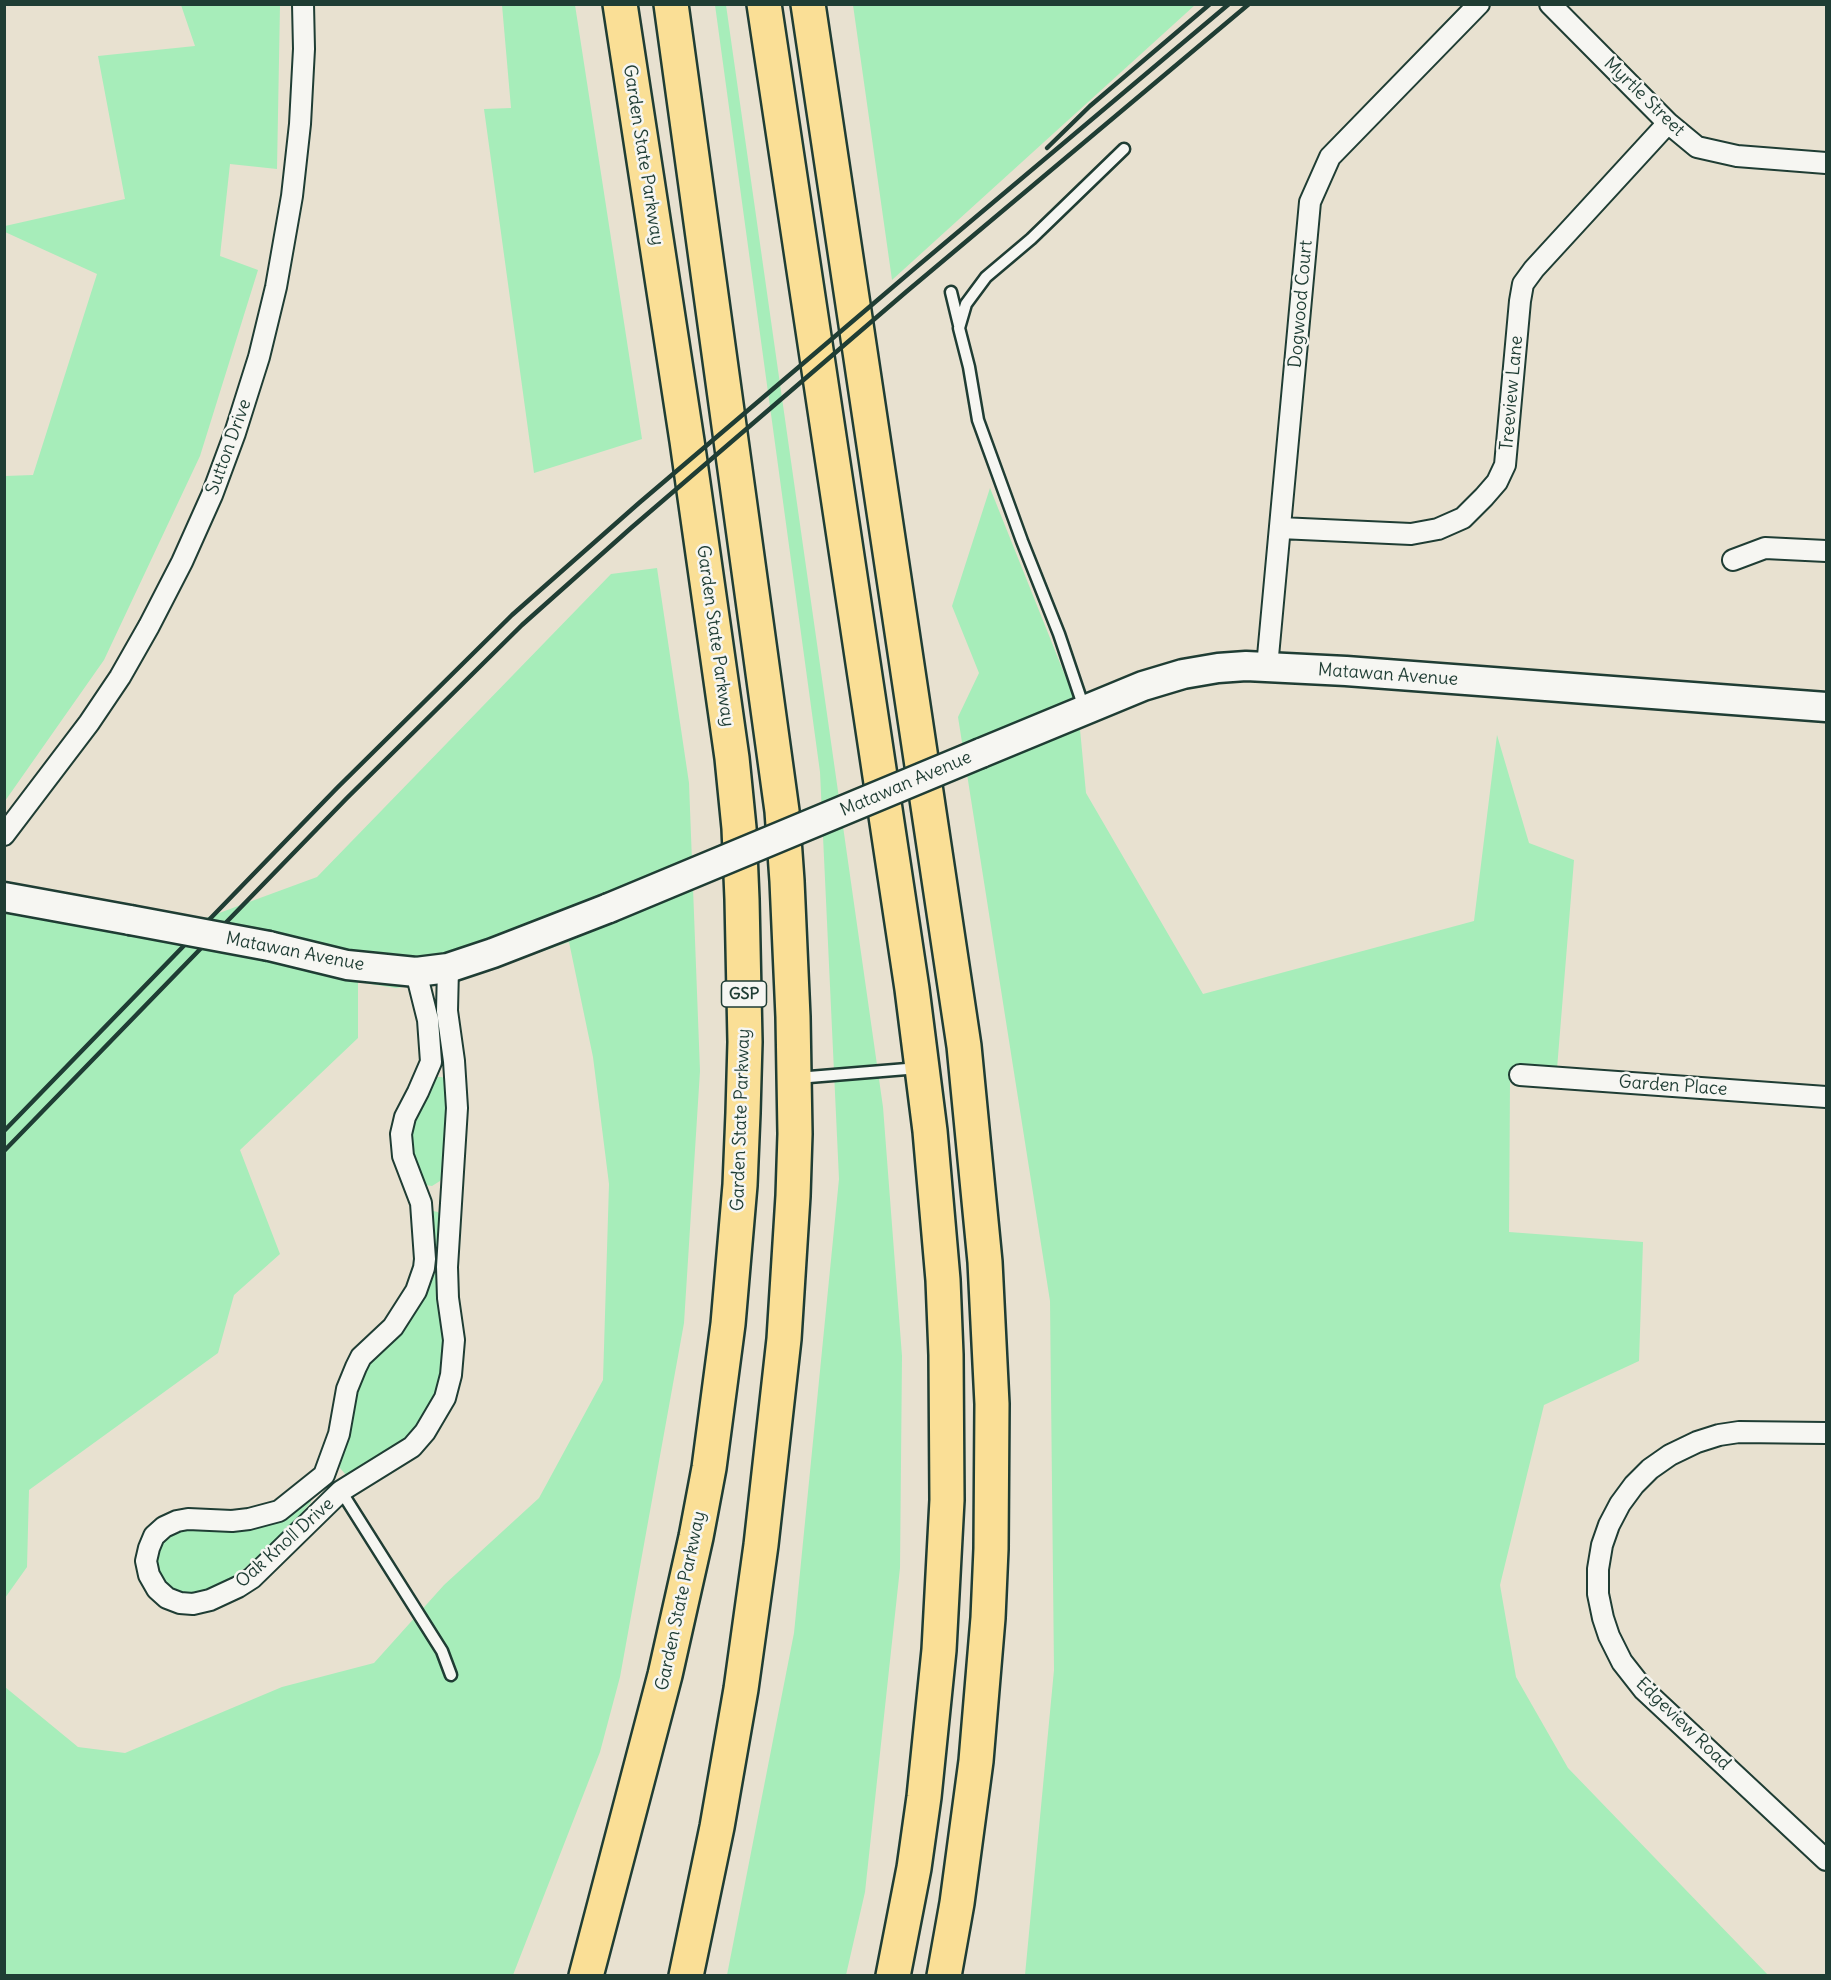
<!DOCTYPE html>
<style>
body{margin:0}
#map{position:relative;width:1831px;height:1980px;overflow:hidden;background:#e8e1d0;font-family:Delius,sans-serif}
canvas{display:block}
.frame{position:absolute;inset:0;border:6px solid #1f3d34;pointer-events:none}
</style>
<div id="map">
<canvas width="1831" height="1980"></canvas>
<div class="frame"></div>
</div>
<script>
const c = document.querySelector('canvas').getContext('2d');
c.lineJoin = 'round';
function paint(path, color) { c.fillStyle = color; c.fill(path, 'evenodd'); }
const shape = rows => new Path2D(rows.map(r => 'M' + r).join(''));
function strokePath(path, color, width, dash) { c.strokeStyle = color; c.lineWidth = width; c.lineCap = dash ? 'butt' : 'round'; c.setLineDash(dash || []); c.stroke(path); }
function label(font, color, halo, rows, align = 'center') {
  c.font = font + ' Delius,sans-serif'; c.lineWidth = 5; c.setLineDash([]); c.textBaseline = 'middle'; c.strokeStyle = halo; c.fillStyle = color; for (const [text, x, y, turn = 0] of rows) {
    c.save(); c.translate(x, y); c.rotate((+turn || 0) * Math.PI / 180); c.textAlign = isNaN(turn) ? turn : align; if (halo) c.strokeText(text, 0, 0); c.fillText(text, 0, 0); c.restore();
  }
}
paint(shape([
 [181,5,280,5,277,169,230,164,220,256,258,270,200,456,104,660,5,801,5,476,33,475,97,274,5,232,5,226,125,199,98,56,195,46],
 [502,5,575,5,642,439,534,473,484,109,511,108],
 [715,5,726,5,883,1107,902,1356,900,1568,865,1892,846,1975,727,1975,794,1633,839,1179,820,772],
 [853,5,853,4,1195,5,892,280],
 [990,488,1078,708,1086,793,1203,994,1474,921,1497,735,1529,843,1574,860,1556,1081,1510,1082,1509,1232,1643,1242,1639,1361,1544,1405,1500,1585,1516,1677,1568,1768,1768,1975,1025,1975,1054,1670,1050,1301,958,717,979,673,952,606],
 [657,568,689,783,700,1071,684,1323,620,1677,600,1752,513,1975,5,1975,5,1687,78,1747,125,1753,282,1687,374,1663,444,1585,539,1498,603,1380,609,1184,593,1057,569,942,463,979,396,988,358,982,358,1038,240,1150,280,1254,234,1295,218,1353,29,1490,27,1567,5,1598,5,902,192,923,317,877,611,574],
 [436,1077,442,1077,446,1080,448,1098,443,1175,440,1181,432,1186,425,1185,408,1150,413,1119,431,1082],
 [433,1211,438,1212,441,1217,446,1350,439,1390,418,1426,393,1450,350,1475,346,1475,340,1468,340,1461,360,1373,389,1341,405,1328,424,1294,430,1213],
 [311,1499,311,1502,291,1526,245,1568,220,1586,192,1596,178,1594,162,1584,153,1556,160,1538,185,1528,237,1531,251,1528,283,1517]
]), '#a7edba');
const lane = shape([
 [951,292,959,325],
 [1084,708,1059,634,1022,541,978,420,969,367,959,328,966,304,986,277,1031,239,1124,149],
 [797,1078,919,1068],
 [341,1491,442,1651,451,1675]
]);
const street = shape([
 [1550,4,1668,123,1697,147,1737,156,1826,163],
 [1280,528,1411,534,1438,529,1463,518,1484,497,1497,482,1505,465,1520,301,1523,284,1534,269,1668,123],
 [1733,560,1765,548,1826,551],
 [1267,667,1310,202,1330,157,1479,4],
 [4,835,89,723,120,677,149,626,182,562,212,495,235,433,259,357,276,287,292,196,300,124,304,49,303,4],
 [416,972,428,1020,431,1062,418,1092,405,1117,401,1134,403,1156,421,1203,425,1259,424,1268,416,1291,393,1327,361,1357,356,1367,347,1389,339,1434,324,1475,279,1511,249,1519,232,1521,188,1519,177,1521,164,1527,154,1536,149,1548,146,1561,149,1575,157,1589,167,1598,180,1603,193,1604,210,1600,238,1587,252,1578,341,1491,412,1447,425,1432,445,1398,451,1375,454,1340,448,1298,447,1267,457,1108,454,1061,447,1011,448,968],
 [1520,1075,1826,1097],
 [1826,1433,1739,1432,1719,1435,1697,1442,1670,1455,1650,1469,1634,1485,1620,1504,1609,1525,1602,1545,1598,1569,1598,1594,1603,1618,1609,1636,1622,1662,1644,1690,1826,1860]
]);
const secondary = shape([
 [981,753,1143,686,1183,674,1218,668,1246,666,1346,671,1826,707],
 [4,897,130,920],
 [269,946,347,965,416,972,448,968,493,953,609,908]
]);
const highway = shape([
 [671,4,782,811,787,881,793,1017,795,1134,793,1196,784,1339,761,1545,741,1689,717,1827,686,1976],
 [764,4,912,989,930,1131,943,1280,946,1355,947,1500,939,1650,924,1797,914,1868,893,1976],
 [808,4,964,1046,985,1262,992,1404,991,1549,988,1618,976,1761,957,1903,944,1976],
 [586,1976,665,1675,696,1537,709,1468,728,1324,740,1185,743,1113,745,1042,742,899,739,828,732,758,687,441,620,4]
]);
strokePath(lane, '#1f3d34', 15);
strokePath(street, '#1f3d34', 24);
strokePath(secondary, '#1f3d34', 33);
strokePath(highway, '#1f3d34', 38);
strokePath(lane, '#f6f6f2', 10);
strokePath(street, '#f6f6f2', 20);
strokePath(secondary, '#f6f6f2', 28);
strokePath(highway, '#fadf96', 33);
strokePath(shape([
 [1047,148,1090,106,1210,4],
 [4,1131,337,788,512,615,639,503,914,269,1229,4],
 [4,1151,347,798,522,625,631,528,906,292,1249,4]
]), '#1f3d34', 4.5);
const secondaryBridge = shape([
 [609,908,981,753],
 [130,920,269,946]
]);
strokePath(secondaryBridge, '#1f3d34', 33, []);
strokePath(secondaryBridge, '#f6f6f2', 28);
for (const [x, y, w] of [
 [744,994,45]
]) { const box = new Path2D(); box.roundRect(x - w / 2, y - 13, w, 26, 4.5); c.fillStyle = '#f6f6f2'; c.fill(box); strokePath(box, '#1f3d34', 1.5); }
label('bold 16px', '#1f3d34', null, [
 ["GSP",744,994]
]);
label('18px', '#1f3d34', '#f6f6f2', [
 ["Myrtle Street",1644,97,44],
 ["Garden State Parkway",643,155,81],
 ["Dogwood Court",1301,304,-85],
 ["Treeview Lane",1512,393,-85],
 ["Sutton Drive",229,447,-70],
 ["Garden State Parkway",715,636,82],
 ["Matawan Avenue",1388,675,4],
 ["Matawan Avenue",906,784,-23],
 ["Matawan Avenue",295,952,11],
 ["Garden Place",1673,1086,4],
 ["Garden State Parkway",741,1120,-88],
 ["Oak Knoll Drive",285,1543,-42],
 ["Garden State Parkway",681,1601,-78],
 ["Edgeview Road",1683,1724,44]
]);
</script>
